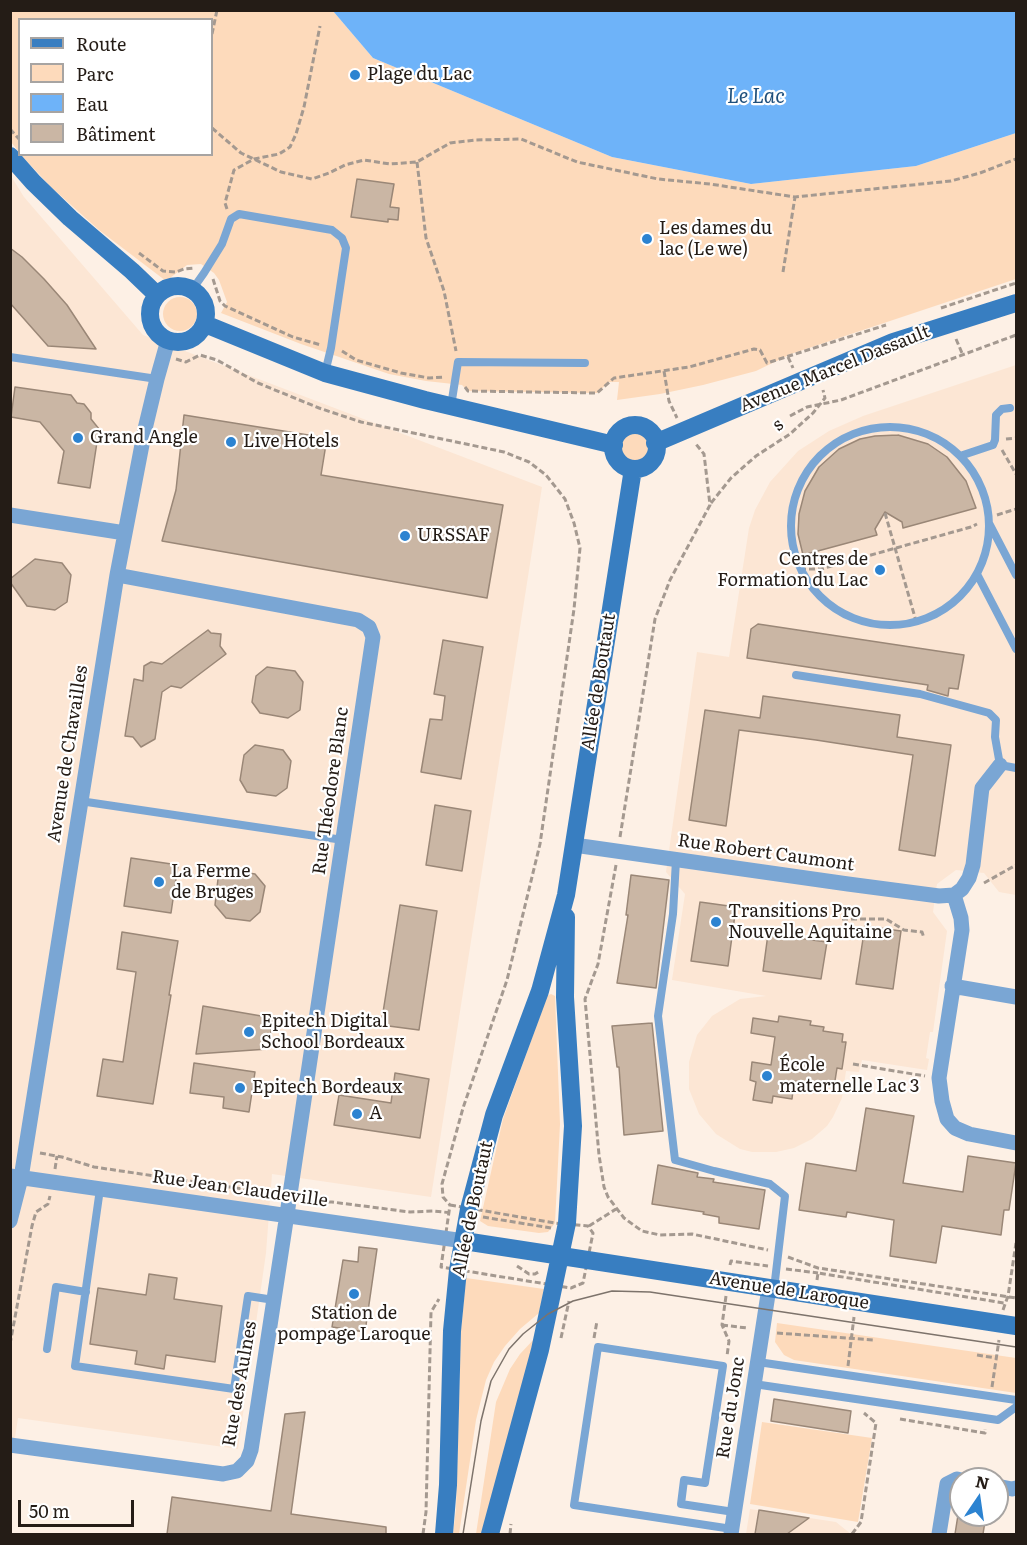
<!DOCTYPE html>
<meta charset="utf-8">
<style>
body{margin:0}
#map{position:relative;width:1027px;height:1545px;overflow:hidden;background:#fdf0e5;font-family:Literata,serif}
canvas{display:block}
.frame{position:absolute;inset:0;border:12px solid #241c16;pointer-events:none}
.legend{position:absolute;left:18px;top:18px;width:195px;height:138px;box-sizing:border-box;background:#fff;border:2px solid #a7a4a2;margin:0;padding:8px 10px;list-style:none;font-size:18px;color:#241c16}
.legend li{display:flex;align-items:center;gap:12px;height:30px}
.legend b{width:30px;border:2px solid #a7a4a2}
.north{position:absolute;left:949px;top:1467px;width:60px;height:60px;box-sizing:border-box;background:#fff;border:2px solid #a7a4a2;border-radius:50%;rotate:13deg;font-size:16px;font-weight:700;line-height:24px;text-align:center;color:#241c16}
.north::after{content:'';display:block;margin:auto;width:21px;height:27px;background:#2c83d1;clip-path:polygon(50% 0,100% 100%,50% 72%,0 100%)}
.scale{position:absolute;left:18px;top:1500px;width:116px;height:27px;box-sizing:border-box;border:3px solid #241c16;border-top:0;padding-left:8px;font-size:18px;line-height:21px;white-space:nowrap;color:#241c16;-webkit-text-stroke:4px #fff;paint-order:stroke}
</style>
<div id="map">
<canvas width="1027" height="1545"></canvas>
<div class="frame"></div>
<ul class="legend">
<li><b style="height:8px;background:#387ec1"></b>Route</li>
<li><b style="height:16px;background:#fddabb"></b>Parc</li>
<li><b style="height:16px;background:#6eb3f9"></b>Eau</li>
<li><b style="height:16px;background:#cab6a4"></b>Bâtiment</li>
</ul>
<div class="north">N</div>
<div class="scale">50 m</div>
</div>
<script>
const c = document.querySelector('canvas').getContext('2d');
c.lineJoin = 'round';
function paint(path, color) { c.fillStyle = color; c.fill(path, 'evenodd'); }
const shape = rows => new Path2D(rows.map(r => 'M' + r).join(''));
function strokePath(path, color, width, dash) { c.strokeStyle = color; c.lineWidth = width; c.lineCap = dash ? 'butt' : 'round'; c.setLineDash(dash || []); c.stroke(path); }
function label(font, color, halo, rows, align = 'center') {
  c.font = font + ' Literata,serif'; c.lineWidth = 4.5; c.setLineDash([]); c.textBaseline = 'middle'; c.strokeStyle = halo; c.fillStyle = color; for (const [text, x, y, turn = 0] of rows) {
    c.save(); c.translate(x, y); c.rotate((+turn || 0) * Math.PI / 180); c.textAlign = isNaN(turn) ? turn : align; if (halo) c.strokeText(text, 0, 0); c.fillText(text, 0, 0); c.restore();
  }
}
paint(shape([
 [11,176,24,197,143,335,542,487,431,1197,272,1174,266,1253,238,1449,18,1418,11,1463],
 [1016,365,1016,895,999,892,984,873,956,870,937,884,933,912,947,931,933,1032,930,1032,926,1058,929,1059,927,1070,862,1060,859,1072,846,1071,842,1098,833,1117,827,1126,812,1139,794,1148,776,1152,752,1152,740,1149,716,1134,699,1114,689,1089,689,1062,697,1035,712,1016,740,999,766,996,672,980,685,894,666,872,697,652,729,657,749,528,755,510,770,482,798,451,829,431,863,416],
 [750,1509,836,1522,851,1534,746,1534]
]), '#fce6d4');
paint(shape([
 [11,11,333,11,373,58,612,157,751,184,916,166,1016,133,1016,279,791,354,756,371,703,385,660,394,617,400,619,382,609,382,597,393,468,391,462,385,426,381,389,374,301,344,221,313,227,302,219,280,214,273,201,264,187,265,166,281,99,230,51,187,21,155,212,154,212,20,20,20,19,152,11,142],
 '163 314a17 17 0 1 1 34 0a17 17 0 1 1-34 0Z',
 '621 447a14 14 0 1 1 28 0a14 14 0 1 1-28 0Z',
 [551,994,555,996,560,1124,555,1223,548,1232,539,1233,488,1226,480,1221,503,1119,547,996],
 [466,1278,544,1289,539,1313,520,1329,505,1346,494,1362,486,1380,476,1420,459,1534,453,1534,456,1509,461,1331],
 [777,1323,1016,1358,1016,1393,794,1360,784,1355,775,1342],
 [535,1338,482,1534,476,1534,496,1402,510,1369,520,1354],
 [762,1422,872,1438,858,1522,750,1504]
]), '#fddabb');
paint(shape([
 [333,11,1016,11,1016,133,916,166,751,184,612,157,373,58]
]), '#6eb3f9');
const building = shape([
 [357,179,394,184,390,207,399,208,398,220,388,219,388,222,351,217,357,179],
 [10,248,22,257,44,279,67,305,96,349,48,346,10,303,10,248],
 [15,387,71,395,77,403,84,404,91,413,91,419,99,429,90,488,58,483,64,451,40,422,11,417,15,387],
 [184,415,327,438,321,475,503,505,487,598,162,541,176,490,184,415],
 [898,435,928,444,947,457,966,481,976,508,903,528,902,522,885,512,875,529,877,535,803,555,798,534,799,514,805,491,819,467,839,449,860,439,875,436,898,435],
 [35,559,62,563,71,575,67,602,55,610,27,606,10,582,10,579,35,559],
 [758,624,964,655,958,689,949,688,948,696,927,690,928,685,747,658,751,629,758,624],
 [208,630,211,633,221,634,220,646,226,654,181,688,171,686,162,692,155,739,141,747,133,737,125,736,134,679,143,681,144,666,151,662,162,664,208,630],
 [443,640,483,647,461,779,421,772,430,719,442,720,445,696,434,694,443,640],
 [267,667,295,671,303,682,300,710,288,718,260,713,252,702,256,676,267,667],
 [763,696,900,715,897,737,951,745,935,856,899,850,913,755,816,740,739,730,726,826,689,820,705,710,760,718,763,696],
 [255,745,283,750,291,761,287,788,276,796,247,792,240,780,244,755,255,745],
 [435,805,471,811,462,871,426,865,435,805],
 [131,858,178,865,171,913,124,906,131,858],
 [230,870,255,874,265,886,260,912,250,921,226,918,215,905,218,879,230,870],
 [631,875,669,880,656,988,617,983,628,915,626,915,631,875],
 [700,902,736,907,728,966,691,961,700,902],
 [400,905,437,911,419,1030,381,1025,400,905],
 [865,926,901,931,893,989,856,984,865,926],
 [122,932,178,941,169,995,171,995,153,1104,97,1096,103,1059,123,1062,136,972,117,969,122,932],
 [768,934,827,942,821,979,763,971,768,934],
 [203,1006,273,1018,268,1049,196,1054,203,1006],
 [779,1016,811,1021,810,1025,824,1027,823,1031,843,1034,842,1042,846,1042,842,1069,837,1068,834,1087,794,1081,792,1099,773,1096,772,1103,753,1100,756,1082,750,1080,752,1062,771,1065,775,1037,751,1033,753,1018,778,1022,779,1016],
 [652,1023,663,1131,624,1135,619,1067,617,1067,612,1026,652,1023],
 [194,1063,255,1072,249,1112,223,1108,224,1097,190,1093,194,1063],
 [395,1073,429,1079,420,1138,334,1125,339,1095,391,1103,395,1073],
 [866,1108,914,1116,903,1183,963,1192,968,1156,1016,1163,1009,1210,1004,1210,1001,1235,942,1226,936,1263,890,1256,894,1220,847,1212,846,1217,799,1210,806,1163,856,1171,866,1108],
 [658,1165,698,1173,697,1177,714,1179,713,1182,765,1190,759,1229,719,1223,719,1217,703,1214,704,1212,652,1204,658,1165],
 [359,1247,377,1249,365,1332,332,1327,343,1260,358,1262,359,1247],
 [149,1274,177,1278,174,1299,222,1306,215,1362,166,1355,164,1369,135,1364,137,1351,90,1344,98,1288,146,1295,149,1274],
 [774,1399,851,1411,848,1433,771,1421,774,1399],
 [305,1412,291,1514,386,1527,386,1534,167,1534,172,1497,271,1511,285,1414,305,1412],
 [759,1510,809,1518,787,1534,755,1534,759,1510],
 [958,1515,986,1515,983,1534,955,1534,958,1515]
]);
paint(building, '#cab6a4');
strokePath(building, '#9a8777', 1.5);
strokePath(shape([
 [212,34,217,10],
 [212,128,241,153,281,172,312,179,329,173,345,165,364,160,390,164,417,162,450,143,476,140,521,139,577,162,658,179,710,184,795,197,951,181,980,173,1016,159],
 [10,129,20,140],
 [417,162,426,238,444,291,456,351],
 [227,209,225,203,234,170,254,159,279,154,290,147,296,134,304,107,320,26],
 [139,253,163,271,176,272,184,269,194,268],
 [783,272,795,197],
 [213,279,220,301,225,306,293,337,321,345],
 [941,308,1016,283],
 [956,339,962,353],
 [342,351,356,360,401,373,429,378,444,377],
 [788,357,793,368],
 [176,359,186,362,200,355,217,360,258,383,319,408,361,422,504,452,529,462,546,475,565,499,574,523,580,548,574,609,540,844,507,980,463,1108,442,1184,443,1197,450,1205],
 [664,371,669,401,677,418],
 [465,387,468,391,597,393,614,378,689,367,754,349,760,350,767,363,886,325],
 [790,416,807,407,841,400,1016,335],
 [1006,439,1016,438],
 [1002,450,1016,474],
 [711,503,731,478,756,456,790,434,813,413,825,398,823,390],
 [885,513,916,621],
 [997,515,1016,509],
 [800,569,821,569,971,527,977,524],
 [620,837,655,619,670,580,710,505,704,454,695,443],
 [616,865,598,964,585,999,599,1155,604,1187,608,1197,624,1218,642,1231,660,1235,692,1234,768,1250],
 [984,883,1016,865],
 [842,919,886,919,904,930,922,932,924,938],
 [853,1064,925,1076],
 [40,1153,62,1157,94,1167,243,1189,265,1196],
 [55,1169,57,1156],
 [310,1202,332,1202,410,1212,433,1211,453,1213],
 [450,1205,555,1223,588,1226,593,1233,583,1283,571,1288,441,1267,450,1205],
 [483,1217,551,1228],
 [589,1226,616,1209],
 [788,1257,818,1268,1016,1298],
 [730,1265,731,1261,768,1266],
 [517,1266,529,1274,535,1274,540,1271],
 [786,1269,818,1273],
 [817,1280,818,1273,1004,1303],
 [726,1296,722,1325,729,1341,727,1356],
 [1003,1310,1008,1296,1016,1243],
 [722,1325,747,1328],
 [777,1333,874,1340],
 [561,1338,569,1301],
 [594,1338,597,1321],
 [10,1344,32,1226,36,1212,48,1204,50,1196],
 [977,1355,996,1358],
 [848,1366,854,1317],
 [992,1387,999,1340],
 [900,1419,985,1433,985,1429],
 [423,1534,426,1512,431,1312,439,1299],
 [510,1534,511,1524],
 [852,1534,861,1522,876,1423,864,1413]
]), '#a49990', 3, [6, 3]);
strokePath(shape([
 [192,290,204,273,222,244,231,219,239,214,332,230,342,238,346,248,331,348,325,373],
 [10,357,157,379],
 [451,406,458,362,585,363],
 '791 526a99 99 0 1 1 198 0a99 99 0 1 1-198 0Z',
 [960,456,993,445,995,440,996,415,1002,409,1010,408],
 [989,523,1016,575],
 [977,574,1016,649],
 [796,675,920,694,989,713,996,720,995,737,1000,765,1016,768],
 [80,801,343,840],
 [676,860,673,914,658,1016,675,1160,714,1171,770,1184,785,1196,774,1289],
 [100,1189,75,1366,234,1389,248,1296,274,1300],
 [47,1349,56,1287,86,1292],
 [758,1362,1016,1400],
 [754,1384,998,1420,1016,1407],
 [732,1529,574,1505,598,1347,723,1366,705,1483,684,1480,681,1504,734,1512]
]), '#7aa6d4', 8);
strokePath(shape([
 [10,515,125,533],
 [574,845,848,884,939,896,954,895],
 [954,895,961,918,962,930,939,1078,942,1101,947,1119,955,1128,969,1134,1016,1143],
 [954,895,962,889,969,878,973,865,982,788,1000,765],
 [952,986,1016,997],
 [10,1176,464,1241],
 [10,1221,21,1178,117,575,145,429,157,379,168,340],
 [10,1445,223,1474,237,1471,247,1461,251,1450,289,1201,373,637,369,627,358,620,117,575],
 [997,1486,1012,1489,1016,1488],
 [731,1534,769,1288],
 [939,1534,947,1484,957,1479,961,1480]
]), '#7aa6d4', 15);
strokePath(shape([
 [10,156,33,182,70,218,132,271,157,295],
 '150 314a28 28 0 1 1 56 0a28 28 0 1 1-56 0Z',
 [205,324,325,373,425,400,614,445],
 '613 447a22 22 0 1 1 44 0a22 22 0 1 1-44 0Z',
 [655,443,893,342,1016,303],
 [464,1241,1016,1326],
 [444,1534,448,1485,452,1331,458,1270,469,1209,494,1115,540,991,566,895,633,469],
 [490,1534,540,1350,567,1223,573,1126,565,997,566,917]
]), '#387ec1', 18);
strokePath(shape([
 [463,1534,481,1421,491,1381,509,1349,523,1334,548,1314,573,1301,612,1291,650,1292,1016,1347]
]), '#7d736b', 1.5);
for (const [x, y, r, color] of [
 [355,75,6,"#2c83d1"],
 [647,239,6,"#2c83d1"],
 [78,438,6,"#2c83d1"],
 [231,442,6,"#2c83d1"],
 [405,536,6,"#2c83d1"],
 [880,570,6,"#2c83d1"],
 [159,882,6,"#2c83d1"],
 [716,922,6,"#2c83d1"],
 [249,1032,6,"#2c83d1"],
 [767,1076,6,"#2c83d1"],
 [240,1088,6,"#2c83d1"],
 [357,1114,6,"#2c83d1"],
 [354,1294,6,"#2c83d1"]
]) { const dot = new Path2D(); dot.arc(x, y, r, 0, 2 * Math.PI); c.fillStyle = color; c.fill(dot); strokePath(dot, '#fff', 2); }
label('18px', '#241c16', '#fff', [
 ["Plage du Lac",367,75],
 ["Les dames du",659,229],
 ["lac (Le we)",659,250],
 ["Grand Angle",90,438],
 ["Live Hotels",243,442],
 ["URSSAF",417,536],
 ["Centres de",868,560,"right"],
 ["Formation du Lac",868,581,"right"],
 ["La Ferme",171,872],
 ["de Bruges",171,893],
 ["Transitions Pro",728,912],
 ["Nouvelle Aquitaine",728,933],
 ["Epitech Digital",261,1022],
 ["School Bordeaux",261,1043],
 ["École",779,1066],
 ["maternelle Lac 3",779,1087],
 ["Epitech Bordeaux",252,1088],
 ["A",369,1114],
 ["Station de",354,1314,"center"],
 ["pompage Laroque",354,1335,"center"]
], 'left');
label('18px', '#241c16', '#fff', [
 ["Avenue Marcel Dassault",835,369,-22],
 ["s",778,425,-39],
 ["Allée de Boutaut",599,682,-81],
 ["Avenue de Chavailles",68,754,-81],
 ["Rue Théodore Blanc",331,791,-82],
 ["Rue Robert Caumont",766,853,8],
 ["Rue Jean Claudeville",240,1189,8],
 ["Allée de Boutaut",473,1209,-78],
 ["Avenue de Laroque",789,1291,9],
 ["Rue des Aulnes",240,1384,-80],
 ["Rue du Jonc",731,1408,-81]
]);
label('italic 20px', '#1e4f7c', '#fff', [
 ["Le Lac",756,97]
]);
</script>
